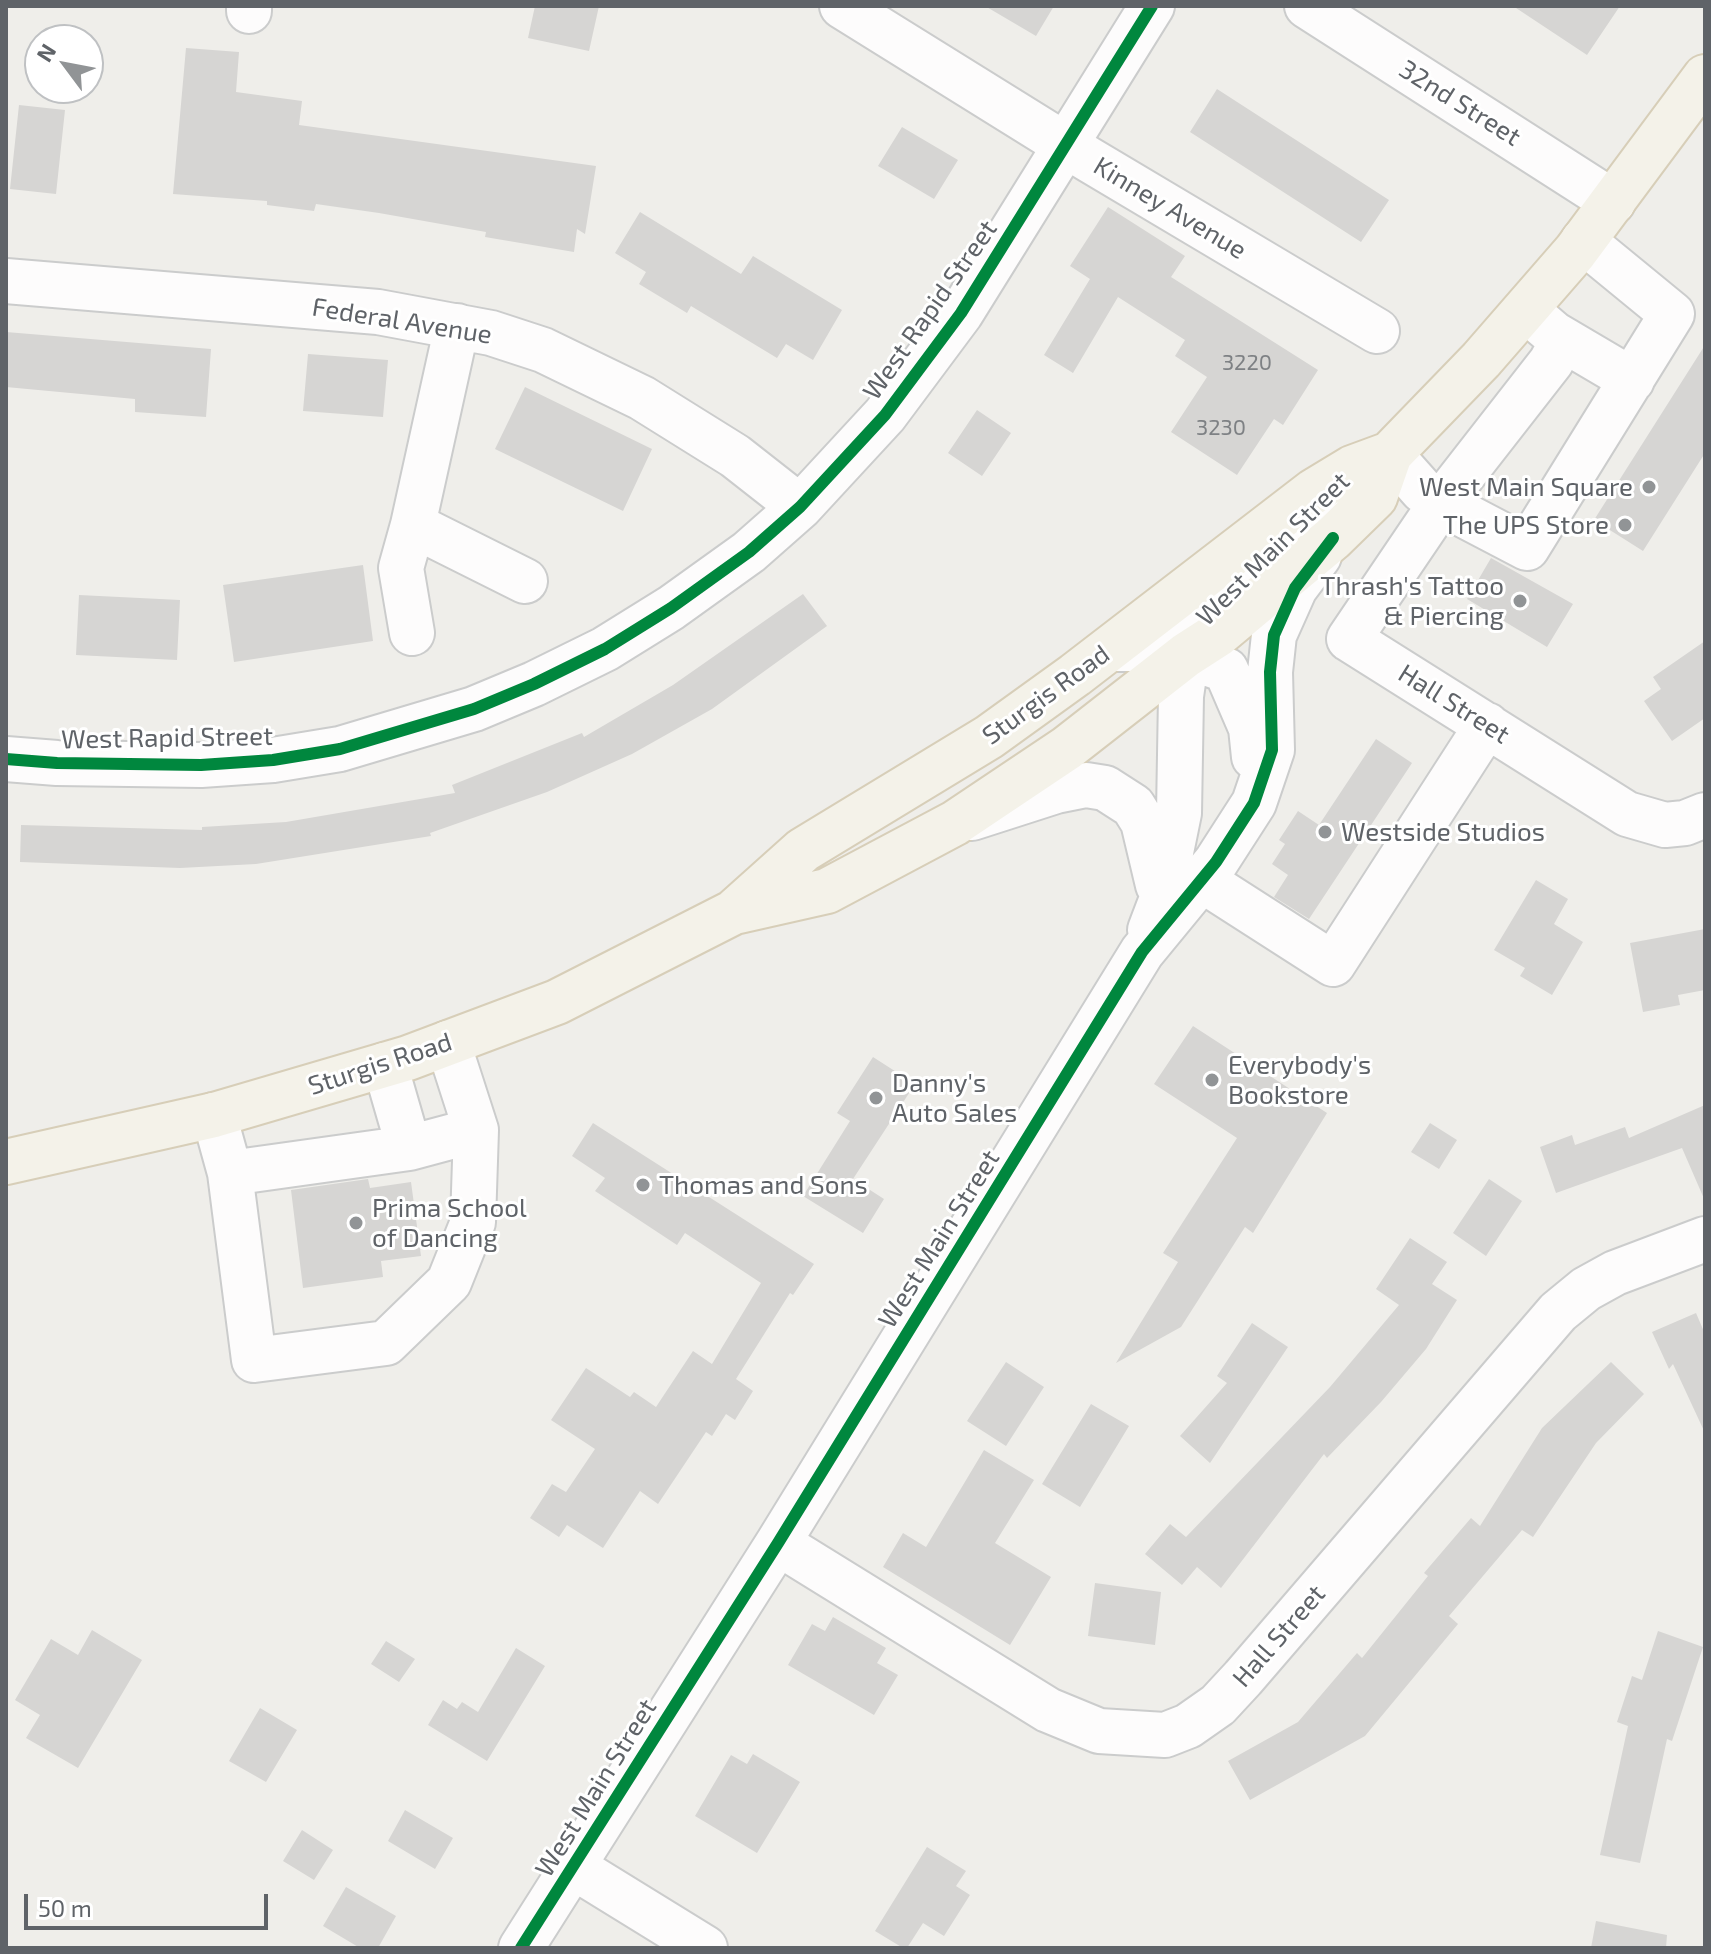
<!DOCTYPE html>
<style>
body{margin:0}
#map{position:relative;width:1711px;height:1954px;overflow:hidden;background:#efeeea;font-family:"Exo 2",sans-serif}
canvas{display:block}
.frame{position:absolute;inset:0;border:8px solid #5f6368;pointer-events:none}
.north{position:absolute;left:24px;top:24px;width:80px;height:80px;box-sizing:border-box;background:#fff;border:2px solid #bfc1c3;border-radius:50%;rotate:302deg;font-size:22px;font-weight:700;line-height:32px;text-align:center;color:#5f6368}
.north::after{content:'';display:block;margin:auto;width:28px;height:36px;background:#919496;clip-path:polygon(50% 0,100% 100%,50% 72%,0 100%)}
.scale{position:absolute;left:24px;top:1894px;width:244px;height:36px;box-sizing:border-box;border:4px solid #5f6368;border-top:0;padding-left:10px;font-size:24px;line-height:28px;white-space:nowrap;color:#5f6368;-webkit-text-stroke:6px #fff;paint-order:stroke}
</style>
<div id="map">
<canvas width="1711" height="1954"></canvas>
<div class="frame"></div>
<div class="north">N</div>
<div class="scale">50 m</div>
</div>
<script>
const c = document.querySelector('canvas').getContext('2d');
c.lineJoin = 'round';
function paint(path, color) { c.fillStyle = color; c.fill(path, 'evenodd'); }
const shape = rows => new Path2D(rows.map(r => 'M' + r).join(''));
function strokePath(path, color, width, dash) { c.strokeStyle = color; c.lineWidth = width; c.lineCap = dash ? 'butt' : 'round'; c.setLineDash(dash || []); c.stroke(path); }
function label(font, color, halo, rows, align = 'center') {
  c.font = font + ' "Exo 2",sans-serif'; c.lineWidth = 6; c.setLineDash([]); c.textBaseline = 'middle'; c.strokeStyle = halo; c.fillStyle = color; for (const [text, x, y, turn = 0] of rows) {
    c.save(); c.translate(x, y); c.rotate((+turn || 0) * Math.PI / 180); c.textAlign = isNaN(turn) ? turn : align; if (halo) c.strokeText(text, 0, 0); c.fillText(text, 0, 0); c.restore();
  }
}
paint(shape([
 [535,6,599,6,589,51,528,38],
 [985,6,1054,6,1036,36],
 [1513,6,1620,6,1587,55],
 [186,48,239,52,236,92,302,101,299,125,596,166,585,234,577,229,574,252,485,237,486,232,379,213,316,204,314,211,267,205,267,201,173,194],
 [1217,89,1389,200,1361,242,1190,132],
 [19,105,65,110,56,194,10,189],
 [902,127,958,160,934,199,878,166],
 [1108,207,1185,256,1171,277,1318,370,1283,425,1274,419,1237,475,1171,432,1207,377,1175,356,1185,340,1118,297,1073,373,1044,355,1090,279,1070,266],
 [640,212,741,274,753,256,842,310,813,360,786,344,777,358,691,306,687,313,639,284,646,272,615,253],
 [6,332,211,349,206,417,135,412,135,399,6,387],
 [1705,345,1705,453,1643,551,1594,520],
 [308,354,388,360,383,417,303,411],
 [525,387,652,449,623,511,495,449],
 [977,410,1011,433,982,476,948,453],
 [1491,558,1573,604,1547,647,1467,599],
 [363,565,373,641,234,662,223,585],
 [803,594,827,626,712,709,632,754,547,792,430,833,431,836,256,864,180,868,20,862,21,825,202,830,202,827,286,822,455,793,452,785,582,733,584,737,673,685],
 [79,595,180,600,177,660,76,655],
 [1705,641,1705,718,1672,741,1644,701,1661,689,1653,677],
 [1376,739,1412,763,1309,919,1274,897,1288,875,1272,864,1285,844,1279,840,1298,811,1319,825],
 [1536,880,1568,899,1554,924,1583,942,1552,995,1520,976,1525,968,1494,950],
 [1705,929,1705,990,1678,995,1680,1005,1643,1012,1630,943],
 [1193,1026,1327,1113,1253,1233,1245,1227,1181,1327,1116,1363,1178,1262,1163,1253,1237,1138,1154,1084],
 [873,1057,915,1084,853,1179,884,1199,863,1233,803,1196,850,1121,837,1113],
 [1705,1105,1705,1201,1682,1148,1556,1193,1540,1147,1572,1135,1575,1145,1625,1127,1629,1138],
 [593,1123,814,1264,793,1295,790,1293,736,1379,753,1391,735,1420,726,1414,712,1436,706,1432,658,1504,640,1491,603,1548,567,1525,559,1537,530,1518,552,1484,566,1492,595,1449,551,1420,586,1368,630,1397,634,1392,656,1407,693,1351,712,1364,761,1283,685,1233,677,1245,595,1191,605,1178,572,1156],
 [1430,1123,1457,1140,1439,1169,1411,1152],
 [368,1179,370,1188,411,1182,421,1256,381,1261,383,1277,303,1288,291,1190],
 [1489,1179,1522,1201,1486,1256,1453,1233],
 [1410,1238,1447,1262,1432,1284,1457,1300,1426,1349,1381,1402,1327,1458,1324,1454,1221,1588,1197,1567,1182,1585,1145,1554,1170,1524,1186,1537,1330,1387,1399,1305,1376,1289],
 [1696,1313,1705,1334,1705,1433,1673,1364,1669,1369,1652,1332],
 [1252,1323,1288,1347,1210,1463,1180,1436,1227,1383,1217,1376],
 [1006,1362,1044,1387,1006,1446,967,1421],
 [1611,1362,1644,1394,1596,1443,1533,1537,1522,1530,1449,1616,1458,1624,1365,1736,1250,1800,1228,1761,1298,1722,1357,1653,1362,1658,1428,1576,1424,1573,1471,1518,1480,1526,1542,1428],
 [1091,1404,1129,1426,1080,1507,1042,1484],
 [984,1450,1034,1480,995,1543,1051,1577,1010,1645,883,1567,903,1533,926,1547],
 [1095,1583,1161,1592,1155,1645,1088,1636],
 [833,1617,886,1648,877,1663,898,1675,874,1715,788,1665,812,1624,825,1631],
 [92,1630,142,1660,78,1768,26,1738,40,1715,15,1700,51,1639,78,1655],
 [1658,1631,1703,1647,1672,1741,1667,1739,1640,1863,1600,1855,1628,1726,1617,1722,1632,1676,1642,1680],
 [386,1641,415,1659,399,1682,371,1664],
 [516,1648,545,1666,487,1761,428,1725,443,1700,457,1709,462,1702,478,1712],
 [260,1708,297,1730,266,1782,229,1761],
 [753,1754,800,1782,757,1853,695,1816,731,1755,747,1764],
 [405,1810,453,1838,435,1869,388,1841],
 [302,1830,333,1850,314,1880,283,1861],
 [927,1847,966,1871,956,1886,970,1895,944,1936,923,1923,907,1948,903,1948,875,1931],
 [346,1887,396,1916,378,1948,360,1948,323,1926],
 [1596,1921,1667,1935,1666,1948,1591,1948]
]), '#d6d5d3');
const minor = shape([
 [842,6,1088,159,1377,331],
 [1307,6,1613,202],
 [249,11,249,6],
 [6,281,378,312,491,333,543,350,642,398,735,456,800,507],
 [1526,310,1554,334,1558,349,1551,362,1441,503,1349,639,1627,814,1665,825,1685,823,1705,815],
 [457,326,413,525,525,581],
 [1554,334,1632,380],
 [1390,454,1422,490,1441,503,1527,548,1672,314,1583,241],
 [412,633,401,568,413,525],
 [1112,649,1165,649,1226,670,1251,728,1254,757],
 [6,759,57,763,201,765,273,760,340,749,474,709,534,684,605,649,671,608,749,552,800,507,885,415,961,313,1152,6],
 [972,818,1056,791,1086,785,1105,788,1133,806,1143,822,1158,885],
 [1202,880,1333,964,1487,725],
 [1150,930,1161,901,1179,813,1181,696,1190,635,1202,613,1322,503],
 [385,1065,409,1148,476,1130],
 [214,1115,230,1173,254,1360,386,1343,449,1282,473,1222,476,1130,448,1043],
 [230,1173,409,1148],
 [778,1543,1048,1710,1099,1731,1165,1735,1188,1726,1218,1705,1243,1678,1558,1312,1586,1289,1615,1273,1705,1239],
 [572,1866,705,1948],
 [521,1948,778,1543,1142,952,1216,862,1254,803,1272,750,1270,672,1274,635,1295,588,1319,556]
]);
const major = shape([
 [736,910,803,850,989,737,1075,675,1314,491,1352,468,1390,454],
 [6,1162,214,1115,408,1058,557,1002,734,912,827,891,955,823,1067,748,1186,655,1217,635,1333,538,1375,497,1390,454,1481,360,1575,252,1705,77]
]);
strokePath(minor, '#cbcccc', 48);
strokePath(major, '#d7ceb8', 48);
strokePath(minor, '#fdfcfc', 44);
strokePath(major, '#f4f2e9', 44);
strokePath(shape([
 [6,759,57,763,201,765,273,760,340,749,474,709,534,684,605,649,671,608,749,552,800,507,885,415,961,313,1152,6],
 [521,1948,778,1543,1142,952,1216,862,1254,803,1272,750,1270,672,1274,635,1295,588,1333,538]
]), '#00873e', 12);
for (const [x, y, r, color] of [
 [1649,487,8,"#919496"],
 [1625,525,8,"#919496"],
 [1520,601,8,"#919496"],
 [1325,832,8,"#919496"],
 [1212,1080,8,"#919496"],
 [876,1098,8,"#919496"],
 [643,1185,8,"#919496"],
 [356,1223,8,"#919496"]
]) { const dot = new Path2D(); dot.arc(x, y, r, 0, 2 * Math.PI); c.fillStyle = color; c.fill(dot); strokePath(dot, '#fff', 3); }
label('22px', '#7e8184', null, [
 ["3220",1247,363],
 ["3230",1221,428]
]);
label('26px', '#5f6368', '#fff', [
 ["32nd Street",1460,103,32],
 ["Kinney Avenue",1170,208,31],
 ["West Rapid Street",930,310,-55],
 ["Federal Avenue",402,321,9],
 ["West Main Street",1273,549,-45],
 ["Sturgis Road",1046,695,-36],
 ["Hall Street",1454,704,32],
 ["West Rapid Street",167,738,-1],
 ["Sturgis Road",380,1064,-18],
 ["West Main Street",939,1239,-58],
 ["Hall Street",1279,1636,-49],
 ["West Main Street",596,1788,-58]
]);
label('26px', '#5f6368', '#fff', [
 ["West Main Square",1633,487,"right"],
 ["The UPS Store",1609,525,"right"],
 ["Thrash's Tattoo",1504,586,"right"],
 ["& Piercing",1504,616,"right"],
 ["Westside Studios",1341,832],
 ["Everybody's",1228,1065],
 ["Bookstore",1228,1095],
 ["Danny's",892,1083],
 ["Auto Sales",892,1113],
 ["Thomas and Sons",659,1185],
 ["Prima School",372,1208],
 ["of Dancing",372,1238]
], 'left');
</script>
